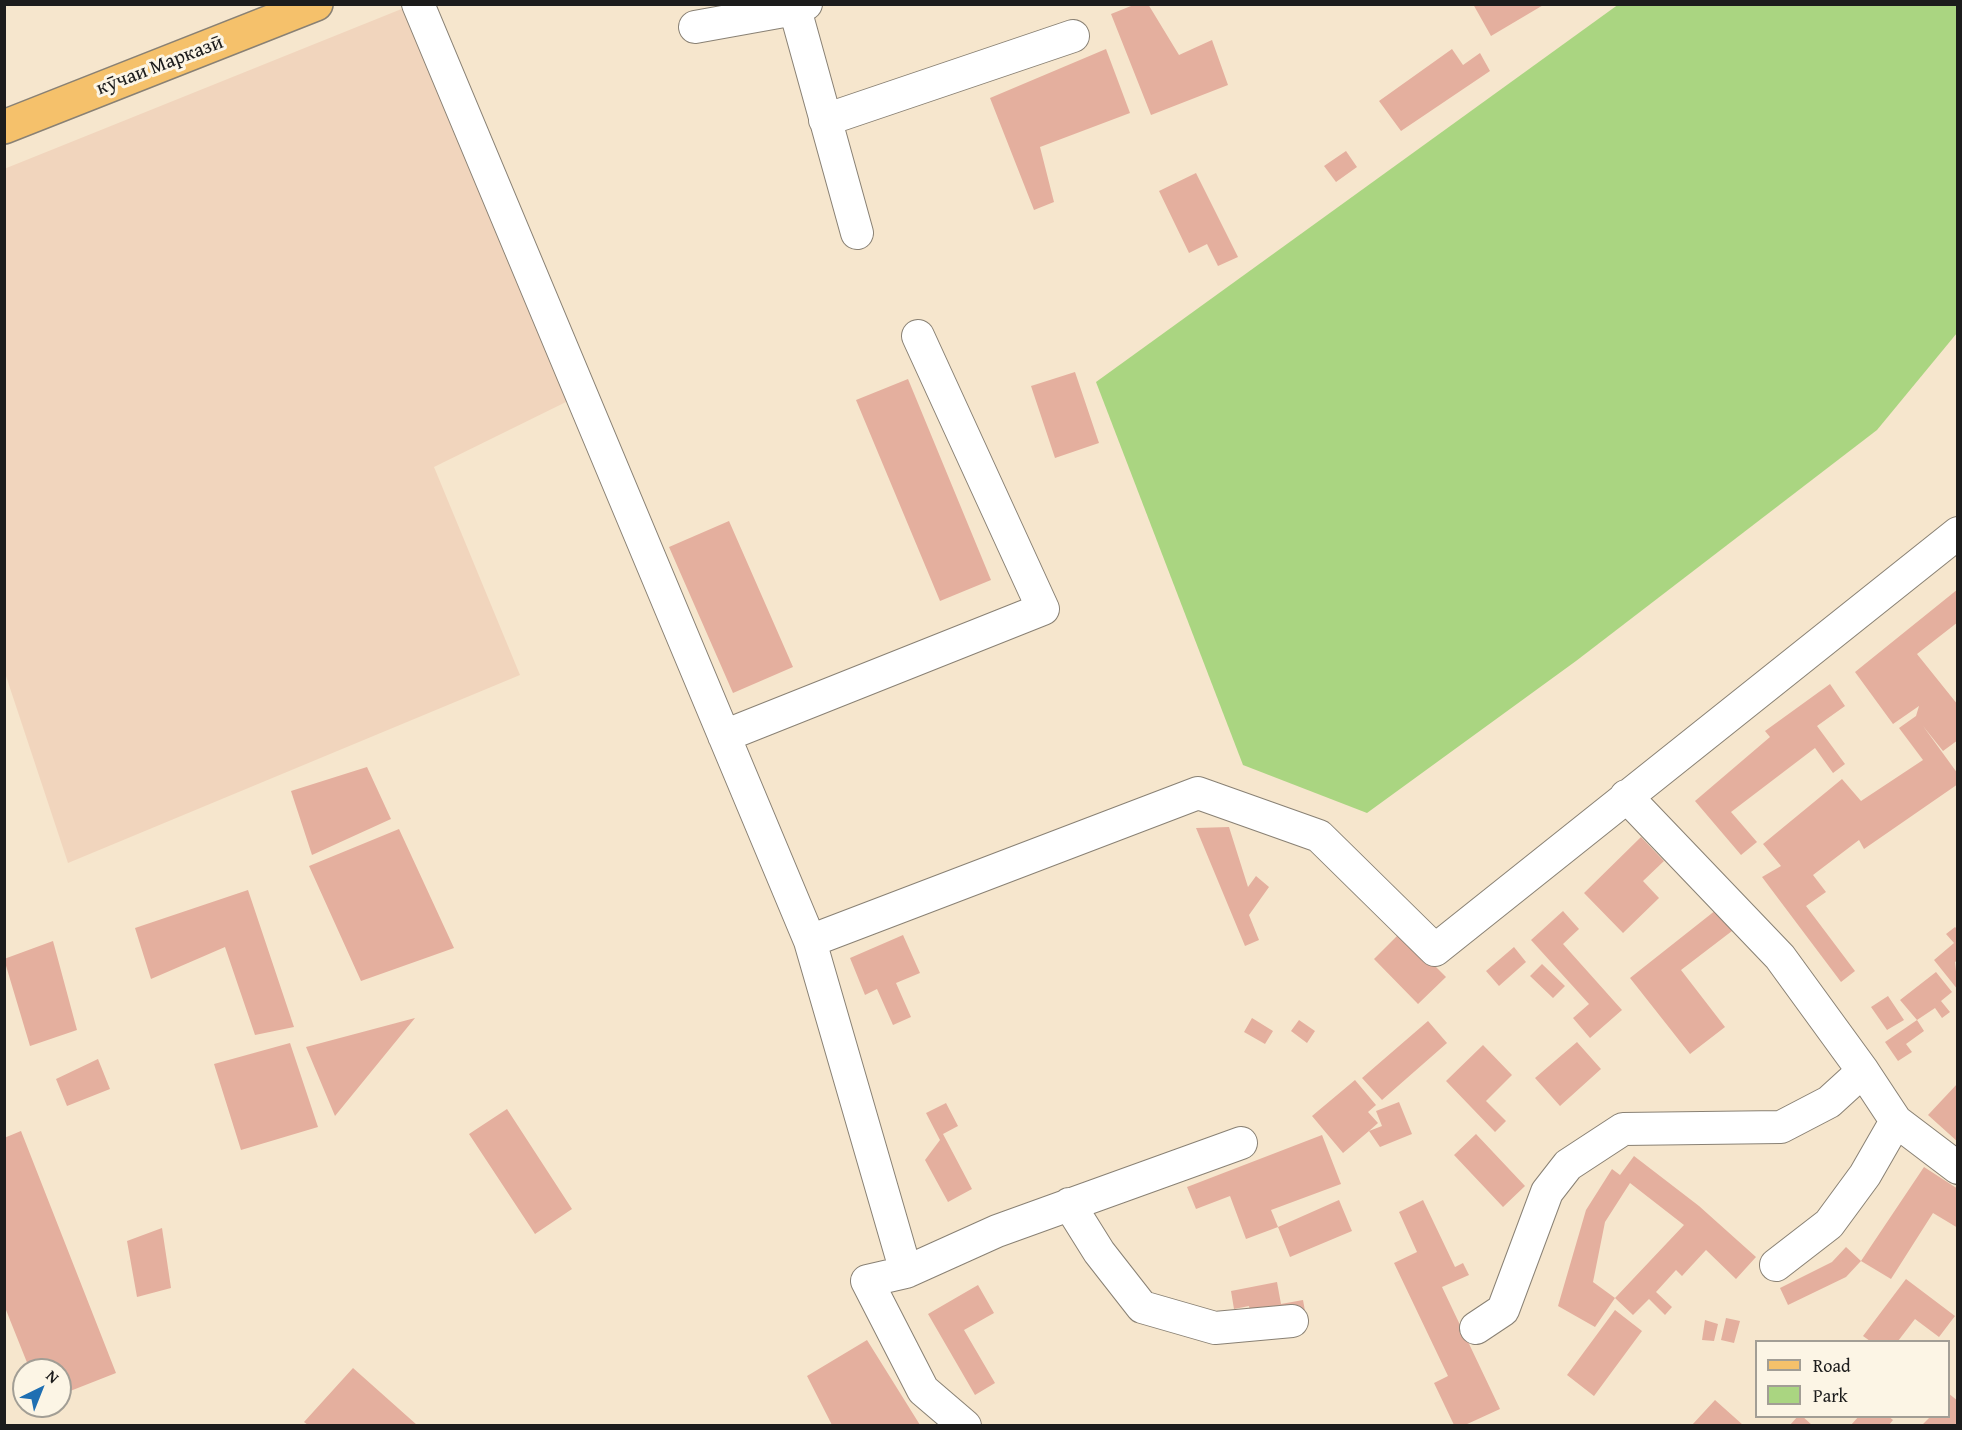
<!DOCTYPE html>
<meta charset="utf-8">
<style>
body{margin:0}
#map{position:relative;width:1962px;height:1430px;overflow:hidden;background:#f6e6cd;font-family:"Gentium Book Plus",serif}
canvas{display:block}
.frame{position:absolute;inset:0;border:6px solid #1c1c1c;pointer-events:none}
.legend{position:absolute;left:1755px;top:1340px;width:195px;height:78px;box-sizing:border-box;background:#fcf5e5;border:2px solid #a29e95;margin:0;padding:8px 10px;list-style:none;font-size:18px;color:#1c1c1c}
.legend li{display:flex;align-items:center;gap:12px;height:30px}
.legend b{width:30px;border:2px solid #a29e95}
.north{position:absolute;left:12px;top:1358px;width:60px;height:60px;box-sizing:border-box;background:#fcf5e5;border:2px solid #a29e95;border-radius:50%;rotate:43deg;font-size:16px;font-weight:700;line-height:24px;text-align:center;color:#1c1c1c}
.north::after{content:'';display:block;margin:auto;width:21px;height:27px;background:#1f6fb2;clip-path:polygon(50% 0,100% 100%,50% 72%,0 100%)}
</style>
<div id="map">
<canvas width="1962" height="1430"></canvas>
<div class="frame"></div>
<ul class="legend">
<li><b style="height:8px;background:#f5c16b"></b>Road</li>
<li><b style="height:16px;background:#aad581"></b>Park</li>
</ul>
<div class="north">N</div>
</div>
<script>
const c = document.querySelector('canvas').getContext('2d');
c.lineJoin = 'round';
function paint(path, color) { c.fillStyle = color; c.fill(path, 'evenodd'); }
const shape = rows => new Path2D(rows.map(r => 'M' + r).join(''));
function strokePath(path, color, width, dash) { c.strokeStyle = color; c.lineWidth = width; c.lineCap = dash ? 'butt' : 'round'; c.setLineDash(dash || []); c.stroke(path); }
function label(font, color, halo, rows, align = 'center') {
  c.font = font + ' "Gentium Book Plus",serif'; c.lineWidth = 6; c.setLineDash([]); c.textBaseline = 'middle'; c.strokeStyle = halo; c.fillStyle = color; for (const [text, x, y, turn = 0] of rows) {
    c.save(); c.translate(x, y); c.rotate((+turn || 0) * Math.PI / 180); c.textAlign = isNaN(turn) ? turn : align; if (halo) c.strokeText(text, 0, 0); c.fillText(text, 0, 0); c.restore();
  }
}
paint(shape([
 [404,8,568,401,434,467,520,675,68,863,5,673,4,169]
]), '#f1d5bd');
paint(shape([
 [1619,4,1957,5,1957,333,1877,430,1576,661,1367,813,1243,765,1096,382]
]), '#aad581');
paint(shape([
 [1136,4,1148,4,1179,55,1212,40,1228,85,1151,115,1111,14],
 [1473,4,1545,4,1491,36],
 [1106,49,1130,113,1040,147,1054,202,1034,210,990,98],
 [1452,49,1463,65,1480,53,1490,71,1401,131,1379,101],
 [1346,151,1357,167,1336,182,1324,166],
 [1196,173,1238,257,1218,266,1207,244,1189,253,1159,191],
 [1075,372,1099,443,1055,458,1031,386],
 [908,379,991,580,940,601,856,400],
 [729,521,793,667,733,693,669,547],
 [1958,589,1958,622,1917,654,1958,705,1958,740,1943,751,1923,726,1958,774,1958,784,1864,849,1859,840,1813,875,1826,892,1806,906,1855,971,1841,982,1762,877,1781,866,1763,844,1842,779,1861,801,1923,760,1899,728,1916,716,1919,706,1893,724,1855,672],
 [1830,684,1845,706,1817,726,1845,764,1833,773,1815,748,1731,812,1757,842,1741,855,1695,801,1770,737,1765,731],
 [367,767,391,819,312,855,291,791],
 [1229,827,1248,887,1256,876,1269,887,1249,915,1259,940,1245,946,1196,828],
 [399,829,454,948,361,981,309,866],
 [1641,837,1664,861,1643,881,1659,898,1623,933,1584,893],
 [248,890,294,1027,255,1035,225,947,151,979,135,928],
 [1716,910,1732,931,1681,970,1725,1027,1690,1054,1630,978],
 [1563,911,1579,929,1563,944,1622,1010,1590,1038,1573,1018,1589,1004,1531,940],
 [1955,927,1958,930,1958,960,1955,962,1958,990,1934,960,1954,943,1946,934],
 [1401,932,1446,977,1418,1004,1374,959],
 [903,935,920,973,896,983,911,1017,893,1025,877,989,865,995,850,958],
 [53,941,77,1030,30,1046,4,959],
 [1514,947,1526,962,1499,986,1486,971],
 [1542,964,1565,986,1553,998,1530,976],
 [1936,972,1952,992,1941,1001,1950,1012,1942,1018,1935,1008,1917,1020,1900,1000],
 [1888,996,1904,1020,1887,1030,1871,1007],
 [415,1018,335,1116,306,1047],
 [1252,1018,1273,1031,1265,1044,1244,1032],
 [1299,1020,1315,1031,1307,1043,1291,1031],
 [1917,1020,1924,1031,1906,1044,1912,1052,1898,1061,1885,1042],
 [1428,1021,1447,1043,1382,1100,1362,1078],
 [1577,1042,1601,1069,1560,1106,1535,1078],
 [290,1043,318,1127,241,1150,214,1064],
 [1483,1045,1512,1075,1486,1101,1506,1121,1495,1132,1446,1081],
 [98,1059,110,1089,67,1106,56,1079],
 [1355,1080,1376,1105,1368,1112,1378,1123,1369,1131,1382,1126,1376,1111,1399,1102,1412,1134,1380,1147,1369,1131,1343,1153,1312,1116],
 [1958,1083,1958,1142,1928,1115],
 [946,1103,958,1126,943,1134,972,1189,948,1202,925,1160,940,1140,926,1113],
 [507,1109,572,1209,535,1234,469,1134],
 [21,1131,116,1373,60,1395,60,1370,30,1370,4,1305,4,1138],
 [1476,1134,1525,1186,1503,1207,1454,1155],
 [1322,1135,1341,1184,1271,1210,1278,1227,1246,1239,1230,1196,1196,1209,1187,1187],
 [1634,1156,1699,1206,1756,1257,1736,1279,1706,1250,1682,1276,1676,1270,1656,1292,1672,1307,1665,1315,1649,1299,1633,1315,1615,1298,1595,1327,1558,1306,1586,1210,1612,1169,1620,1175],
 [1630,1183,1684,1225,1615,1298,1593,1282,1605,1222],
 [1924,1167,1958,1189,1958,1228,1933,1213,1891,1279,1861,1261],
 [1339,1200,1352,1231,1290,1257,1278,1227],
 [1423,1200,1455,1267,1463,1263,1469,1275,1442,1287,1500,1409,1465,1425,1454,1425,1434,1383,1448,1376,1394,1263,1417,1252,1399,1212],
 [162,1228,171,1288,137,1297,127,1241],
 [1846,1247,1861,1261,1846,1277,1788,1305,1780,1288,1832,1262],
 [1906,1279,1955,1316,1939,1337,1915,1319,1898,1341,1870,1341,1863,1336],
 [1277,1282,1281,1304,1303,1300,1305,1311,1252,1321,1249,1306,1234,1309,1231,1291],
 [978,1285,994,1313,964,1330,995,1383,975,1395,928,1314],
 [1615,1310,1642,1331,1594,1396,1567,1375],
 [1726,1318,1740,1321,1734,1343,1721,1340],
 [1705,1320,1718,1324,1714,1341,1702,1340],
 [867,1340,920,1425,832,1425,807,1376],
 [353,1368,417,1425,308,1425,304,1422],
 [1948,1393,1958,1401,1958,1425,1922,1425,1931,1416,1948,1416],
 [1715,1400,1743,1425,1692,1425],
 [1798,1416,1802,1416,1812,1425,1790,1425],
 [1859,1416,1888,1416,1893,1420,1889,1425,1851,1425]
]), '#e4af9e');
const minor = shape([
 [418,4,810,941,906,1272,867,1281,923,1390,965,1426],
 [806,4,795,9,857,233],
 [695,27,795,9,794,4],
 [825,120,1073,36],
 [724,736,1043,609,918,336],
 [1626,796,1780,957,1863,1071,1896,1121,1958,1168],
 [810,941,1198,793,1319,836,1435,950,1958,533],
 [1069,1204,1099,1252,1142,1307,1215,1328,1292,1321],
 [1776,1265,1829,1224,1865,1175,1896,1121],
 [906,1272,997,1231,1241,1143],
 [1476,1328,1503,1310,1547,1192,1568,1165,1623,1129,1781,1127,1829,1102,1863,1071]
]);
const major = shape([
 [4,127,316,4]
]);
strokePath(minor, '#898174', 34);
strokePath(major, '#898174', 36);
strokePath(minor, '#fff', 32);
strokePath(major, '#f5c16b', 33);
label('20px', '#1c1c1c', '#fcf5e5', [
 ["кӯчаи Марказӣ",160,66,-21]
]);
</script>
